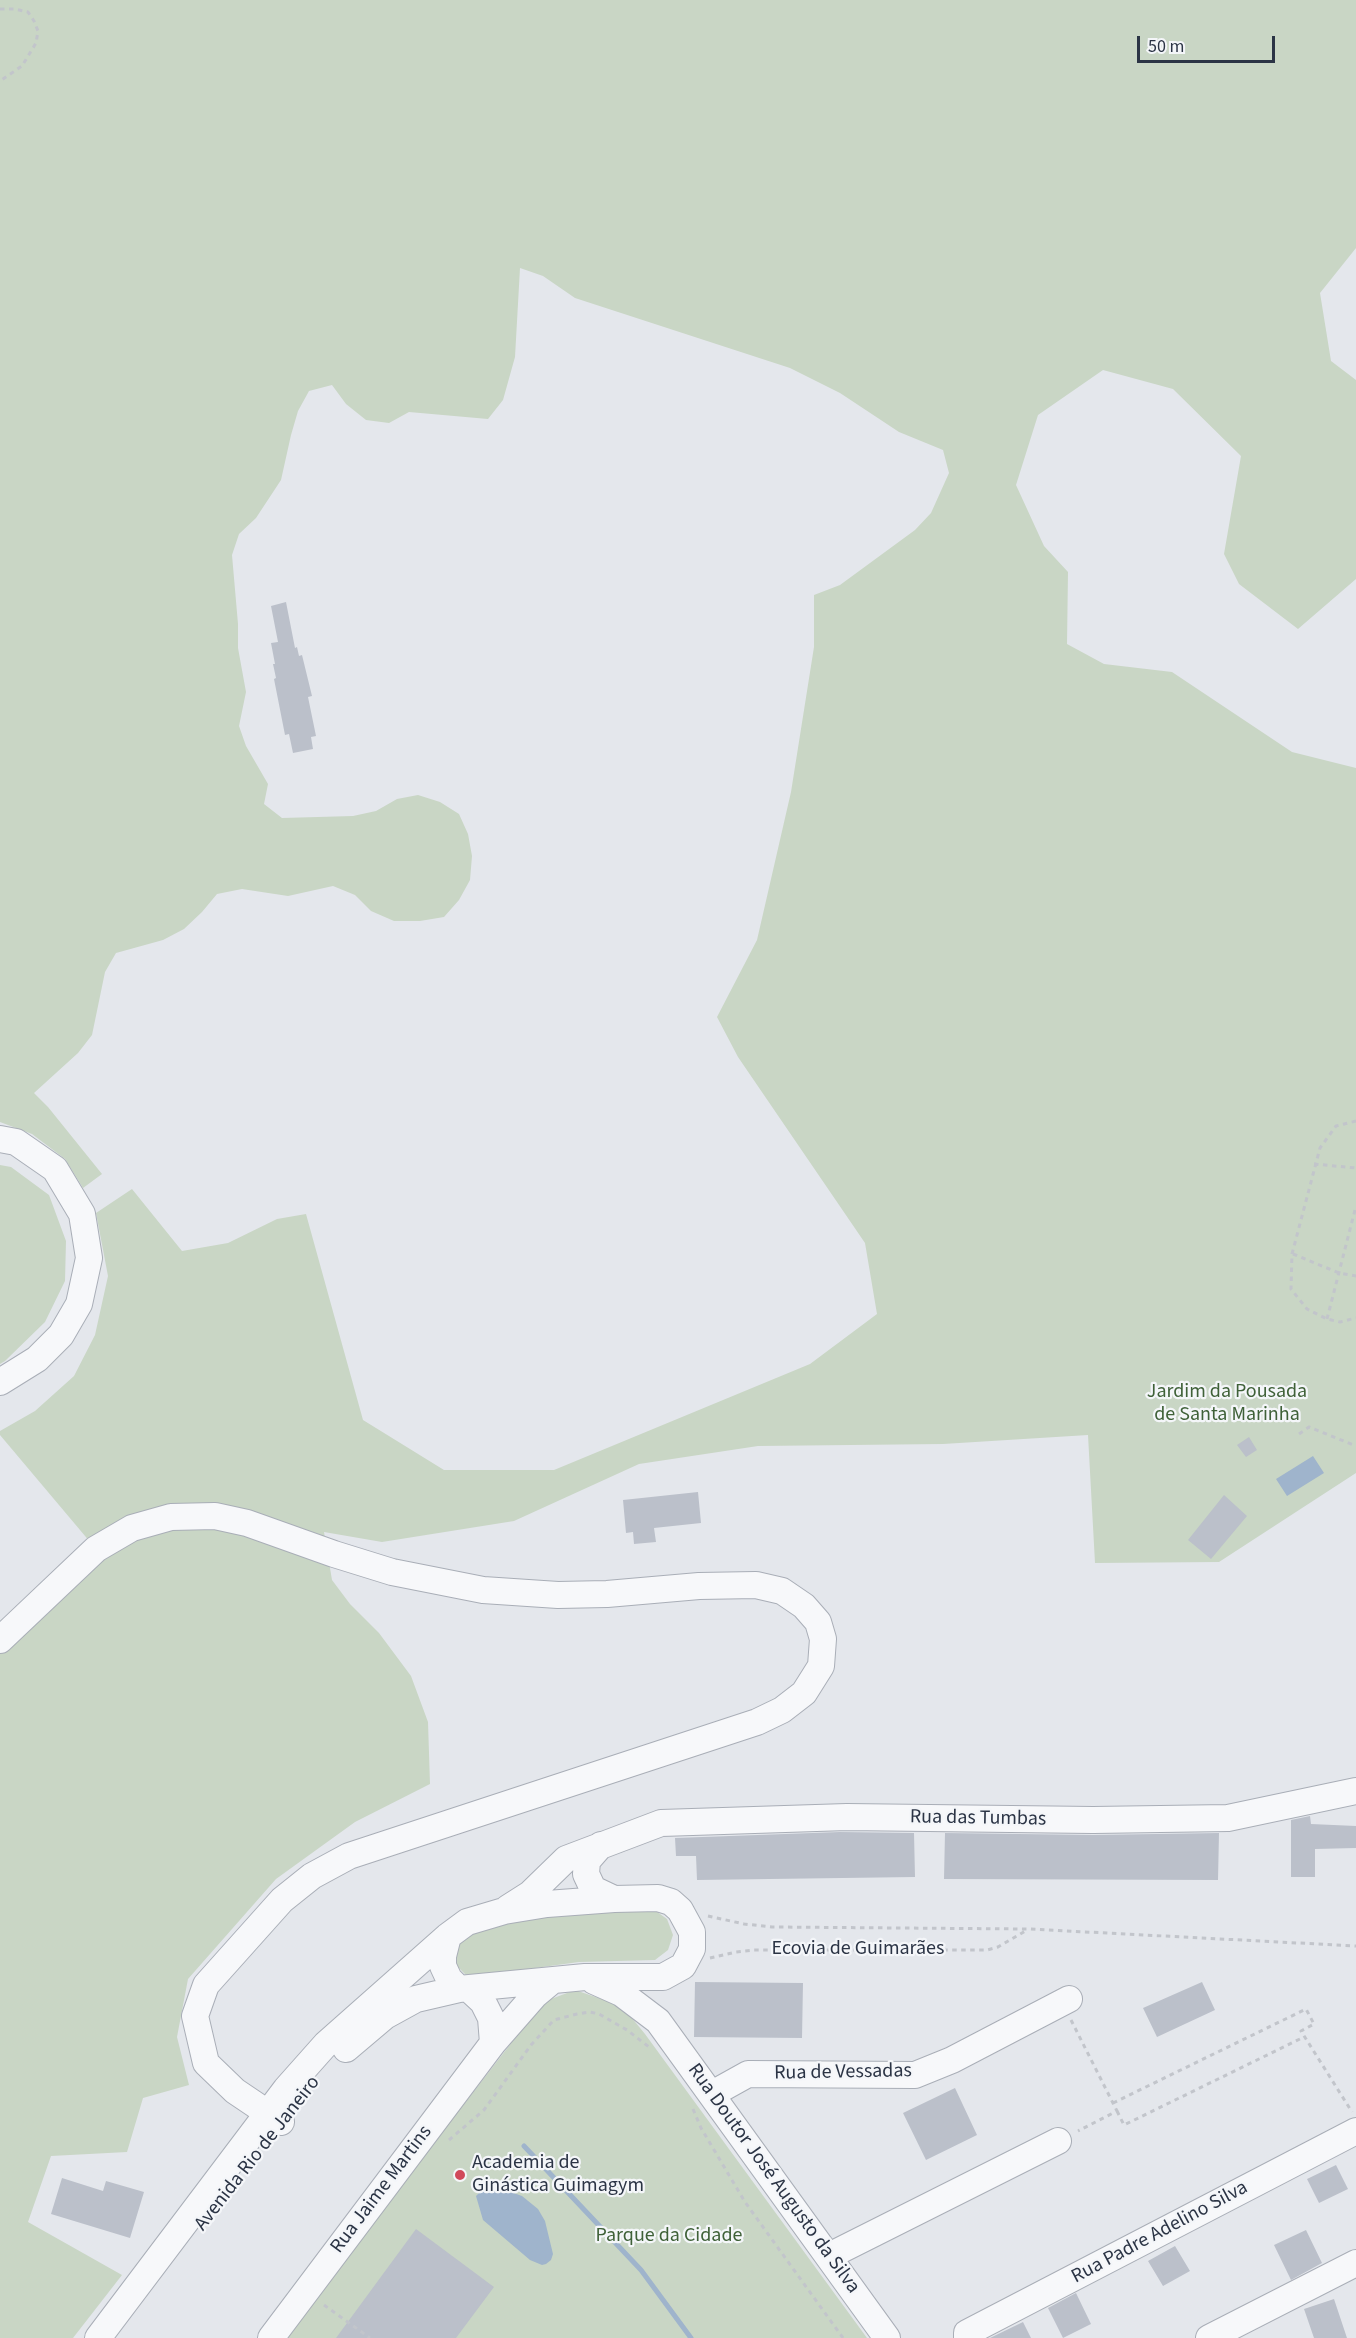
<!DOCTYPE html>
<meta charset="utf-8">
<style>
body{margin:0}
#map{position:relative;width:1356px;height:2338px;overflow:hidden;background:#e4e7ec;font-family:"Source Sans 3",sans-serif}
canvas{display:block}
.scale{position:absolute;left:1137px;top:36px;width:138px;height:27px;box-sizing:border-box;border:3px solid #2b3445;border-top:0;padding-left:8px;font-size:18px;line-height:21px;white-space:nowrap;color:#2b3445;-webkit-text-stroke:4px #f4f6f9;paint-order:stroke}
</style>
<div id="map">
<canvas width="1356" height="2338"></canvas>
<div class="scale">50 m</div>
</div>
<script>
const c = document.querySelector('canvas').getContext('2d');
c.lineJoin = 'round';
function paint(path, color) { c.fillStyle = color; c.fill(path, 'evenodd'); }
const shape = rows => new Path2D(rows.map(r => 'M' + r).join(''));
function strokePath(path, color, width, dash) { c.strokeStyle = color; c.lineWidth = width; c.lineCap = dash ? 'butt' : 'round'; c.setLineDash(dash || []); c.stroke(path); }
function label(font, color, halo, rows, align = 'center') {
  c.font = font + ' "Source Sans 3",sans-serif'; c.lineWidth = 4.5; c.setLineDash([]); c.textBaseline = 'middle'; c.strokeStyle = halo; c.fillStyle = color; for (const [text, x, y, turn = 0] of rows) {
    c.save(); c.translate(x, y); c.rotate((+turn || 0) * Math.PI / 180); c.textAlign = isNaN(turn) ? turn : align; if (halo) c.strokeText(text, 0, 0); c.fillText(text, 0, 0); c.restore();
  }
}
paint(shape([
 [0,0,1356,0,1356,248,1320,293,1331,361,1356,380,1356,579,1298,629,1239,584,1224,554,1241,456,1173,389,1103,370,1038,415,1016,485,1044,546,1068,572,1067,644,1104,664,1172,672,1292,752,1356,768,1356,1473,1219,1562,1095,1563,1088,1435,943,1444,758,1446,639,1464,514,1521,382,1542,324,1532,332,1580,350,1604,379,1633,411,1676,428,1722,430,1784,355,1822,276,1879,188,1979,177,2037,189,2085,143,2098,127,2152,51,2156,28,2222,122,2275,73,2338,0,2338,0,1650,96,1549,0,1435,0,1431,35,1411,74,1376,95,1335,108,1276,96,1213,132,1189,182,1251,228,1243,277,1219,306,1214,363,1420,444,1470,554,1470,810,1364,877,1314,865,1243,738,1057,717,1017,757,940,791,792,814,647,814,595,840,585,915,530,931,513,949,473,943,450,899,432,840,393,790,368,575,298,543,276,520,268,515,357,503,400,488,419,409,412,389,423,366,420,346,404,332,385,309,391,298,411,291,435,281,480,256,518,239,534,232,555,238,624,238,648,246,692,239,726,246,746,268,784,264,804,282,818,353,816,376,811,397,799,418,795,440,802,459,814,468,834,472,856,470,880,459,900,444,917,420,921,394,921,371,911,355,895,333,886,288,896,242,889,217,894,202,912,184,929,163,940,116,953,105,972,92,1035,78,1053,34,1093,48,1107,102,1174,83,1188,65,1159,32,1134,0,1122],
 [0,1165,11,1167,49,1195,66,1241,65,1281,45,1322,5,1361,0,1364],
 [653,1909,667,1919,673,1935,668,1950,655,1960,579,1962,520,1970,488,1978,467,1976,457,1966,454,1959,461,1935,525,1916],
 [575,1990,622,2006,645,2034,867,2338,283,2338,543,2002]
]), '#c9d6c5');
paint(shape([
 [1313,1456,1324,1473,1287,1496,1276,1479],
 [494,2186,522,2196,538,2209,545,2221,553,2254,551,2260,546,2264,542,2265,530,2260,483,2220,476,2196,482,2190]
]), '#9fb4cc');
strokePath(shape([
 [524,2146,641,2270,691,2338]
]), '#9fb4cc', 5);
paint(shape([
 [286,602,295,648,297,647,299,656,302,655,312,696,308,697,316,736,311,737,313,749,293,753,289,734,285,735,274,679,276,678,273,664,275,664,271,643,278,642,271,606],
 [1249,1437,1257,1450,1246,1457,1237,1445],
 [698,1492,701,1523,654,1528,656,1542,634,1544,633,1532,626,1533,623,1500],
 [1224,1495,1247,1516,1211,1559,1188,1540],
 [1310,1816,1311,1824,1356,1826,1356,1848,1315,1849,1315,1877,1291,1877,1291,1820],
 [840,1832,914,1833,915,1877,697,1880,696,1856,676,1856,675,1838],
 [945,1833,1093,1835,1219,1833,1218,1880,944,1879],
 [695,1982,803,1983,802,2038,694,2037],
 [1202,1982,1215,2010,1157,2037,1143,2008],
 [955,2088,977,2135,926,2160,903,2113],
 [1336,2165,1348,2189,1319,2203,1307,2179],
 [62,2178,103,2191,106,2181,144,2192,130,2238,51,2214],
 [416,2229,494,2287,456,2338,336,2338],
 [1306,2230,1322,2263,1291,2280,1274,2245],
 [1175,2246,1190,2271,1163,2286,1148,2261],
 [1076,2293,1091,2324,1063,2338,1048,2308],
 [1334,2299,1347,2338,1314,2338,1304,2309],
 [1023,2322,1031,2338,990,2338]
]), '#bbc0ca');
const minor = shape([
 [0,1139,16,1142,55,1169,82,1214,89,1258,79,1304,61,1335,37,1359,0,1382],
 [0,1640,96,1549,132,1528,171,1517,215,1516,247,1523,334,1554,392,1572,483,1590,558,1595,607,1594,699,1586,756,1585,782,1591,804,1606,818,1622,823,1639,821,1666,804,1693,782,1710,757,1722,349,1856,312,1876,282,1900,206,1985,195,2016,206,2063,235,2091,281,2122],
 [601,1845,587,1861,586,1874,593,1889,614,1899],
 [508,1908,530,1894,566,1859,661,1823,847,1817,1093,1820,1228,1818,1356,1791],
 [594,1981,621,1993,658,2021,887,2338],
 [469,1989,483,2002,491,2018,493,2043],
 [346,2049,385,2016,416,1999,459,1989],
 [712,2094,748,2074,915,2075,952,2060,1069,1999],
 [829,2256,1058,2141],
 [98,2338,286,2089,326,2044,448,1936,467,1922,504,1911,547,1904,614,1899,658,1898,671,1902,680,1910,692,1932,692,1949,683,1966,663,1977,585,1977,459,1989,449,1979,443,1966,443,1956,448,1936],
 [271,2338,493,2043,535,1995,553,1980],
 [967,2338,967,2333,1356,2131],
 [1209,2338,1356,2263]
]);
strokePath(minor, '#a9aeb7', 28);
strokePath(shape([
 [0,9,14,9,28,12,34,21,38,31,36,43,22,66,0,81],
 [1356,1121,1336,1126,1320,1148,1292,1254,1291,1289,1307,1309,1327,1319,1340,1322,1356,1318],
 [1314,1164,1356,1168],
 [1293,1254,1339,1273,1356,1276],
 [1327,1319,1356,1206],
 [1299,1434,1309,1427,1356,1446],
 [708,1916,744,1924,772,1927,1029,1929,1356,1946],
 [710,1958,736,1952,754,1950,987,1950,998,1947,1027,1930],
 [1071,2020,1117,2111,1078,2131],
 [1113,2103,1306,2009,1314,2024,1301,2031,1352,2112],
 [693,2109,701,2128,745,2202,843,2338],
 [1117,2111,1124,2125,1304,2037],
 [449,2140,484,2110,531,2045,554,2020,577,2014,590,2012,599,2014,627,2030,649,2047],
 [324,2305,370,2338]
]), '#c2c5cb', 3, [4.5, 4.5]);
strokePath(minor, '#f7f8fa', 26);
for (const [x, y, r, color] of [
 [460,2175,6,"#d1495b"]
]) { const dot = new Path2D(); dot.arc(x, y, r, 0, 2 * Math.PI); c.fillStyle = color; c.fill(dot); strokePath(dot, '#f4f6f9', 2); }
label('20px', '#3f6138', '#f4f6f9', [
 ["Jardim da Pousada",1227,1393],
 ["de Santa Marinha",1227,1416],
 ["Parque da Cidade",669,2237]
]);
label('20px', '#2b3445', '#f4f6f9', [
 ["Rua das Tumbas",978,1819,1],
 ["Ecovia de Guimarães",858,1950],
 ["Rua de Vessadas",843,2073,-1],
 ["Avenida Rio de Janeiro",258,2154,-52],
 ["Rua Doutor José Augusto da Silva",773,2179,54],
 ["Rua Jaime Martins",382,2190,-53],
 ["Rua Padre Adelino Silva",1160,2233,-28]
]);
label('20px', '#2b3445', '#f4f6f9', [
 ["Academia de",472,2164],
 ["Ginástica Guimagym",472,2187]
], 'left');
</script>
